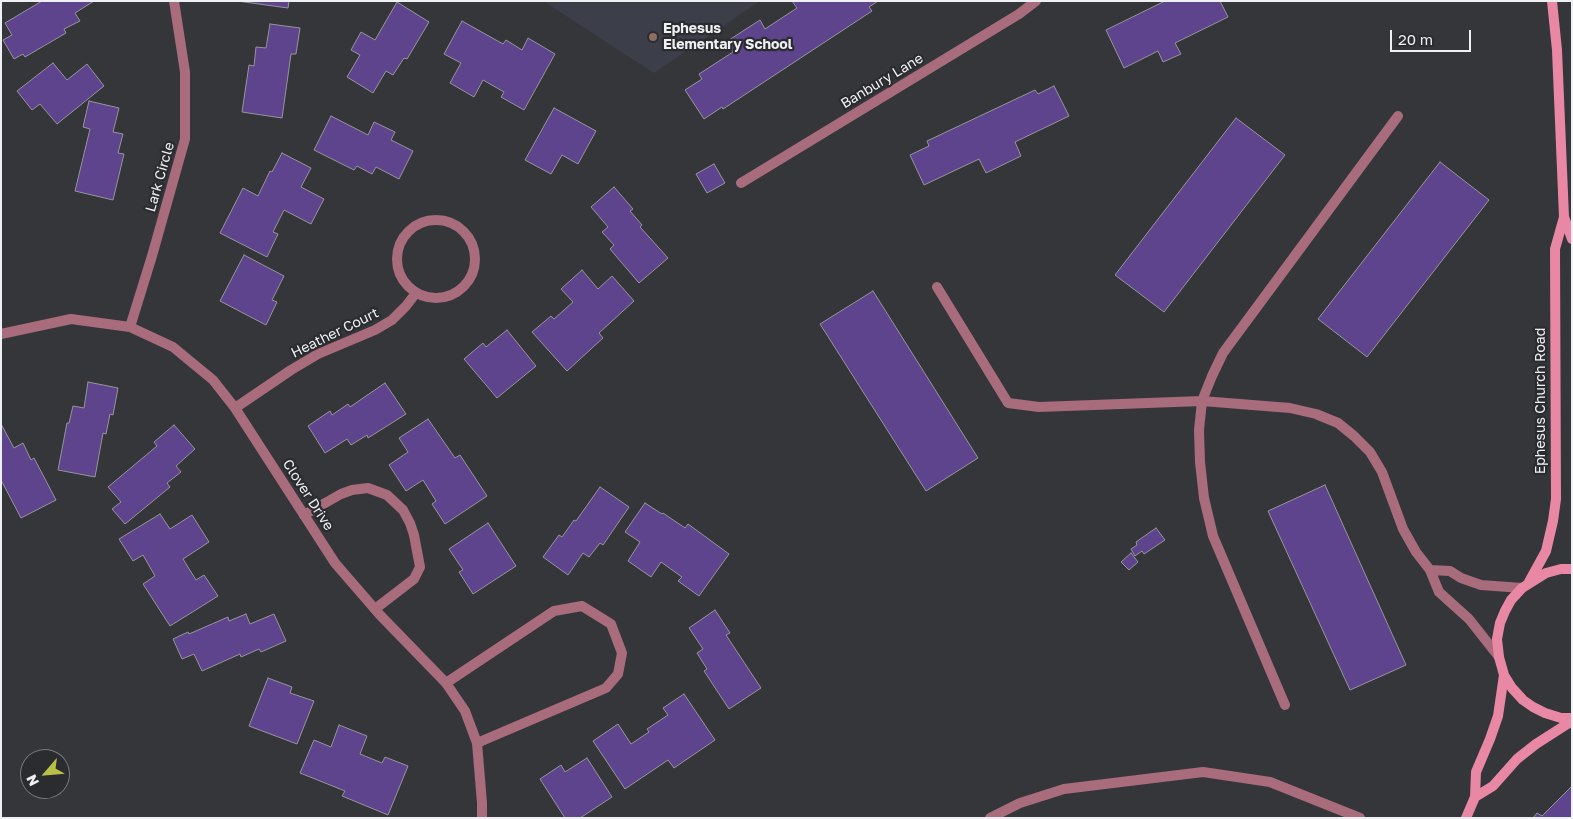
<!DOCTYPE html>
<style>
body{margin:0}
#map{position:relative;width:1573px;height:819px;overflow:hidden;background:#35363a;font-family:"Golos Text",sans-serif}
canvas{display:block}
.frame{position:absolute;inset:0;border:2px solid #eff0f3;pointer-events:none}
.north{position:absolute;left:20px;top:749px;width:50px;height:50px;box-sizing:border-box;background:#2b2c30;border:1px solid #797a7e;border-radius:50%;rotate:243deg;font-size:14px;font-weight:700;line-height:20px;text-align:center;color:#eff0f3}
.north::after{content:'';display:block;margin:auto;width:18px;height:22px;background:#b7c148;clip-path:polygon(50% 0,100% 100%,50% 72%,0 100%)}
.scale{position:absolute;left:1390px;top:30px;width:81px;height:22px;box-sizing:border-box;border:2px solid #eff0f3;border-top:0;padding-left:6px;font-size:15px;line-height:18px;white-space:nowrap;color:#eff0f3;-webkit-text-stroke:4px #2b2c30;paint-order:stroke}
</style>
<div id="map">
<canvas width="1573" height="819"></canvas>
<div class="frame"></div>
<div class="north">N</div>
<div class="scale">20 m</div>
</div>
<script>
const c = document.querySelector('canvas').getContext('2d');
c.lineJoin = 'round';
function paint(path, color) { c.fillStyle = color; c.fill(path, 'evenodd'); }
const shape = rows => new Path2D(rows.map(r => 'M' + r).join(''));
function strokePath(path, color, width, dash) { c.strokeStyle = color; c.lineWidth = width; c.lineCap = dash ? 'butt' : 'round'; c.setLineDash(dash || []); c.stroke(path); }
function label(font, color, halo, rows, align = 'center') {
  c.font = font + ' "Golos Text",sans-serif'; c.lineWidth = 4.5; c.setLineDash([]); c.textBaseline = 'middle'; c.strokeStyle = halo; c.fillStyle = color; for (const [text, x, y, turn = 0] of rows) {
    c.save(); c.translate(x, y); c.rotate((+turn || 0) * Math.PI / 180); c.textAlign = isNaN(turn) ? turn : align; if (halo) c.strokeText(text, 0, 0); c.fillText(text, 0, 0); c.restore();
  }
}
paint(shape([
 [543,1,760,1,654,73]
]), '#3c3f4a');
const building = shape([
 [42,1,94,1,75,13,80,21,64,29,66,33,25,57,23,54,14,59,3,40,12,35,5,23,42,1],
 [237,1,289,1,288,8,237,1],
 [792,1,878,1,869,7,872,11,723,109,722,107,704,119,685,90,702,79,699,74,733,52,726,42,760,20,765,29,797,8,792,1],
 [1165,1,1220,1,1228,17,1175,43,1181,54,1163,62,1158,51,1124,68,1106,30,1165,1],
 [397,2,429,22,407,59,404,58,393,75,386,71,373,93,347,77,360,55,351,50,361,32,375,40,397,2],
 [462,21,503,44,506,40,522,50,528,38,555,54,524,110,501,97,504,92,483,80,474,97,450,83,461,63,444,54,462,21],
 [270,24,300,28,296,54,291,54,282,118,242,112,249,65,254,66,256,47,266,48,270,24],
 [53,63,67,80,87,64,104,86,57,124,40,104,32,110,17,91,53,63],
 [1054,86,1069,116,1015,142,1021,156,986,173,979,159,924,185,910,155,929,146,927,141,1035,90,1038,94,1054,86],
 [89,101,119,108,113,132,123,134,118,153,124,154,113,200,75,191,90,129,83,127,89,101],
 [554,108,596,131,578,164,562,155,551,174,525,160,554,108],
 [331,116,368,135,374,122,395,132,391,140,413,151,399,179,376,167,372,174,357,166,354,170,314,150,331,116],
 [1236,118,1285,155,1164,312,1115,275,1236,118],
 [282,153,311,168,301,187,324,199,311,224,284,210,273,232,278,234,267,257,220,233,243,188,258,196,270,171,272,172,282,153],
 [1440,162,1489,200,1367,357,1318,319,1440,162],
 [714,164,725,183,707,193,696,174,714,164],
 [614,187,633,209,630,211,642,225,640,227,668,258,639,283,610,249,614,245,602,232,608,227,591,207,614,187],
 [244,255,284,276,272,300,277,302,266,325,220,301,244,255],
 [582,270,598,289,612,276,634,301,599,333,603,338,567,371,532,332,551,316,554,319,573,302,561,289,582,270],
 [873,291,978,458,926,491,820,324,873,291],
 [507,330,536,366,497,398,464,359,483,343,486,347,507,330],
 [88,382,118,388,113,415,110,414,106,434,103,433,95,477,58,470,67,423,69,423,73,406,84,408,88,382],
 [385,383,406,414,368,438,367,435,351,445,347,439,325,453,308,426,330,411,332,415,348,404,350,407,385,383],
 [428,419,455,458,460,455,487,496,445,524,432,504,436,501,423,480,406,491,389,465,408,452,399,438,428,419],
 [1,424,14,448,23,443,31,460,34,458,56,500,21,518,1,480,1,424],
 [174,425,195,449,176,466,181,472,167,483,170,487,125,524,112,509,121,502,108,487,157,446,154,442,174,425],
 [1325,485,1406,665,1350,690,1268,511,1325,485],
 [600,487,629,507,603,545,600,543,589,557,583,553,568,575,543,557,559,535,562,537,574,520,576,521,600,487],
 [645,503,662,514,663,513,685,528,688,524,729,554,699,596,678,581,682,577,661,562,651,577,628,561,640,542,625,532,645,503],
 [160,514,170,529,192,515,209,542,183,559,196,580,204,575,218,596,170,626,143,584,155,576,143,555,133,561,119,539,160,514],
 [488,523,516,566,473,594,459,572,463,570,449,549,488,523],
 [1156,528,1165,540,1144,554,1142,551,1135,556,1131,549,1137,545,1136,542,1156,528],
 [1131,553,1138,562,1129,570,1121,562,1131,553],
 [715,610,730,633,726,635,761,688,729,709,704,671,707,669,697,653,703,649,689,628,715,610],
 [246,614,250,624,274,614,286,641,261,652,259,649,241,657,240,654,202,671,194,654,182,659,173,639,188,632,189,634,228,617,229,621,246,614],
 [268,678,292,687,290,693,314,701,297,744,249,726,268,678],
 [684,694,715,740,674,768,668,760,625,789,593,741,618,724,631,744,649,732,647,729,668,715,663,708,684,694],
 [339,725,367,736,360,754,382,763,385,757,408,766,388,815,342,796,345,791,300,773,314,740,331,747,339,725],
 [587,758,612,797,580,818,565,818,540,779,561,765,565,772,587,758],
 [1572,786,1572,818,1533,818,1537,813,1542,816,1572,786]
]);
paint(building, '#5d448d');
strokePath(building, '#97959b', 1);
strokePath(shape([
 [937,287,1008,403,1039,407,1202,401,1290,408,1316,414,1338,423,1354,436,1370,452,1382,472,1403,529,1416,552,1430,570,1439,592,1469,619,1499,657],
 [304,515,341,494,352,490,368,488,387,495,403,510,410,523,414,535,420,567,414,579,375,609],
 [1430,570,1450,571,1461,578,1481,585,1522,588],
 [446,683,554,611,582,606,611,624,622,653,618,674,606,688,477,743],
 [1285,705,1213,536,1204,498,1200,462,1199,430,1202,401,1212,376,1223,353,1398,116],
 [990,818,1020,803,1064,789,1203,772,1270,782,1360,818]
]), '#a86c7c', 10);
strokePath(shape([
 [741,183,1019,14,1036,1],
 '397 259a39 39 0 1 1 78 0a39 39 0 1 1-78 0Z',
 [130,327,152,256,185,139,185,72,174,1],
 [1,334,71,319,130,327,173,347,213,380,235,408,335,563,380,615,446,683,465,711,477,743,482,803,482,818],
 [235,408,291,370,318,354,375,330,392,320,406,306,416,293]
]), '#a86c7c', 10);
strokePath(shape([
 [1564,217,1572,239],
 [1572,569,1561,569,1546,573,1522,588,1511,600,1505,611,1500,623,1497,639,1499,657,1504,675,1512,688,1523,700,1533,707,1545,713,1561,718,1572,718],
 [1529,582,1546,551,1553,521,1556,499,1555,249,1564,217,1557,50,1552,1],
 [1475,797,1493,786,1517,759,1536,744,1572,721],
 [1466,818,1475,797,1476,772,1490,739,1498,716,1504,675]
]), '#e888a4', 10);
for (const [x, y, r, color] of [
 [653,37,5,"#8d6e63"]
]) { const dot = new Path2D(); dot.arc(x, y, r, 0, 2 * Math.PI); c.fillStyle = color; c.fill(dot); strokePath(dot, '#2b2c30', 2); }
label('bold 14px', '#eff0f3', '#2b2c30', [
 ["Ephesus",663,29],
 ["Elementary School",663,45]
], 'left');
label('14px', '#eff0f3', '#2b2c30', [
 ["Banbury Lane",882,81,-31],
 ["Lark Circle",160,177,-74],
 ["Heather Court",335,333,-26],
 ["Ephesus Church Road",1541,401,-90],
 ["Clover Drive",308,495,57]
]);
</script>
